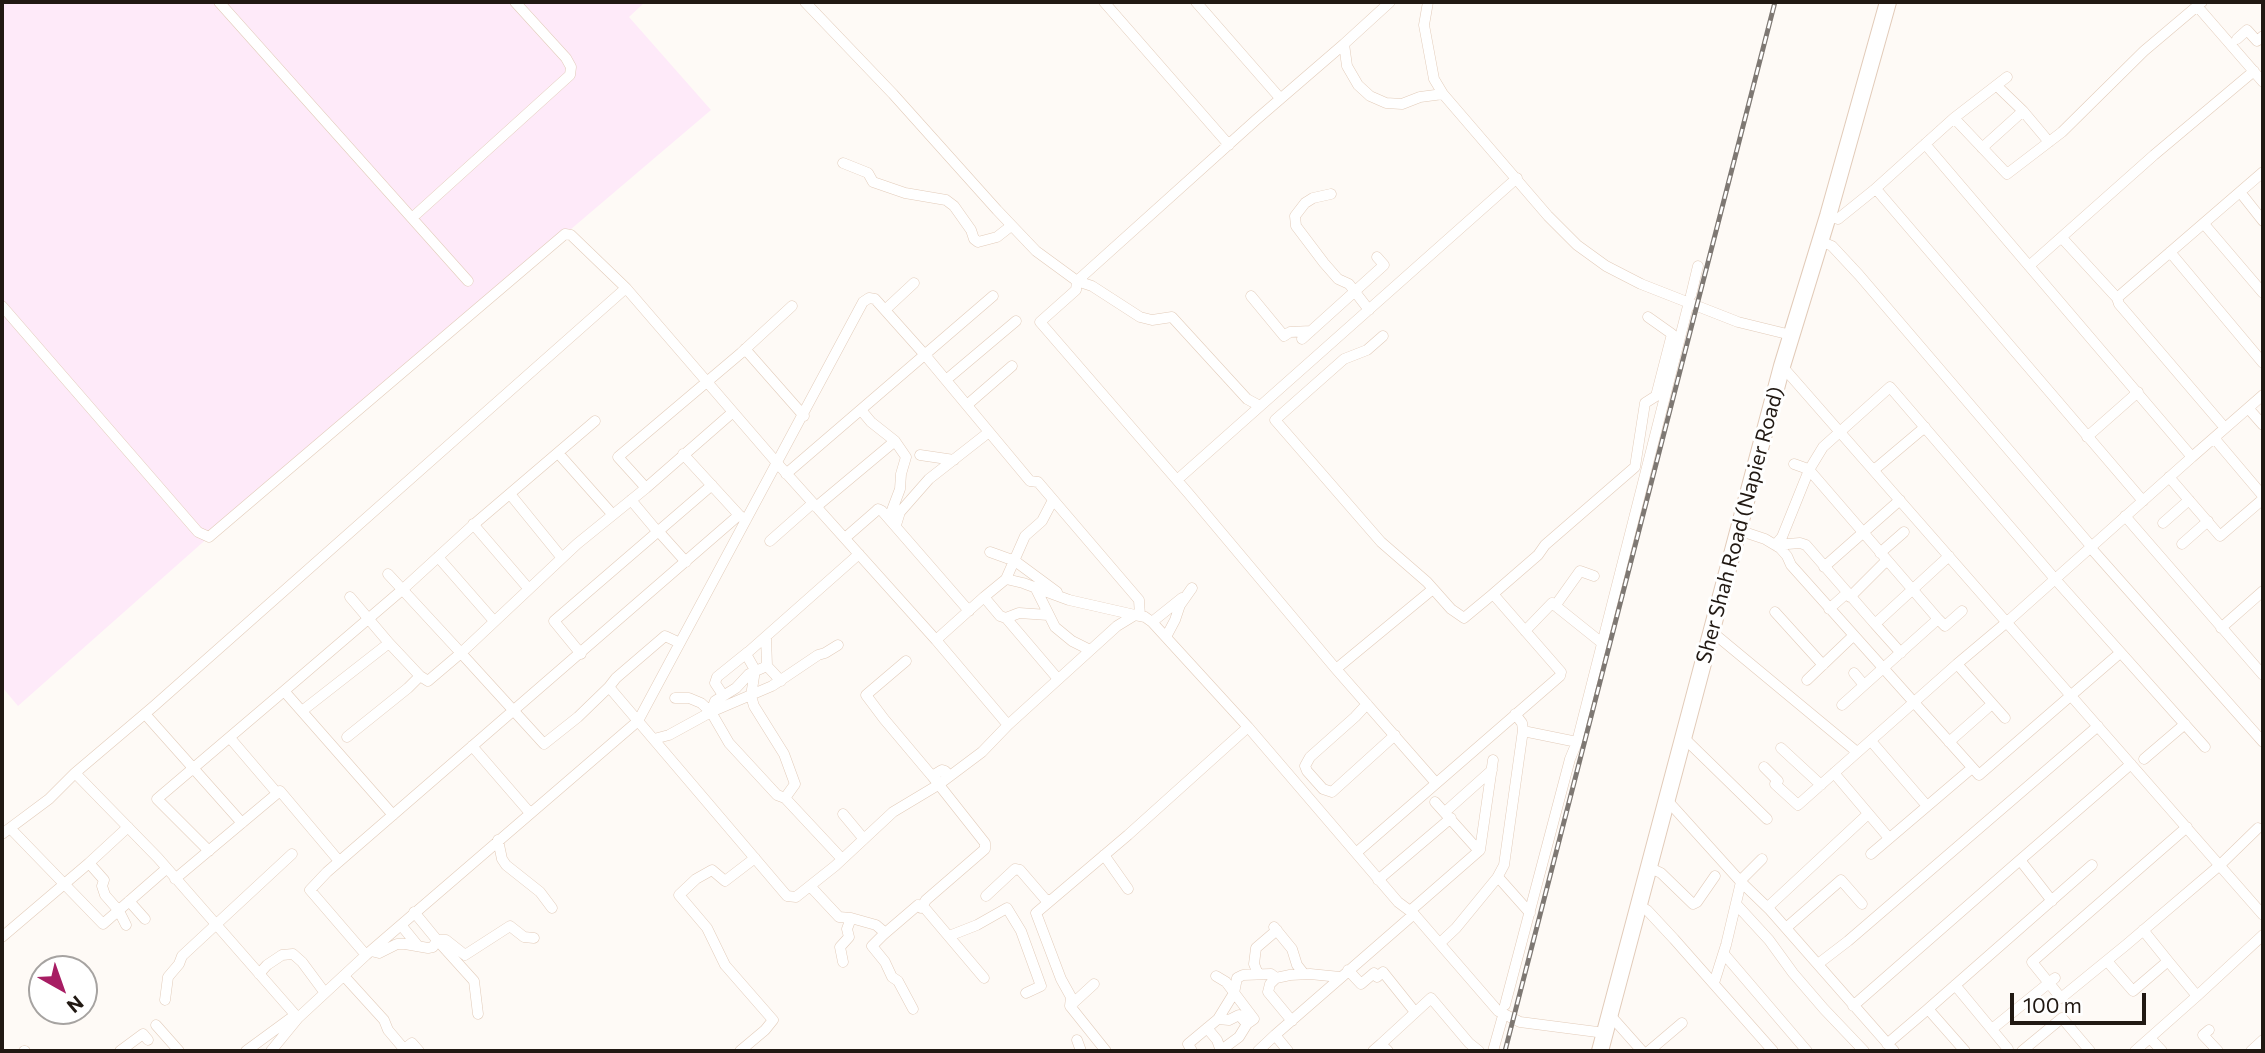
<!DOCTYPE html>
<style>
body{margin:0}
#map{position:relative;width:2265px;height:1053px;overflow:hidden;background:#fefaf6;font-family:Commissioner,sans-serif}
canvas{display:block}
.frame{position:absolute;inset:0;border:4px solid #211913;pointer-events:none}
.north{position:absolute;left:28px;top:955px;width:70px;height:70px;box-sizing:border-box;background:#fff;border:2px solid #a6a3a1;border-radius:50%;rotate:140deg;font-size:19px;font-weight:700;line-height:28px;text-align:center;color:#211913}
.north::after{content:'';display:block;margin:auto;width:24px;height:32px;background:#a71d63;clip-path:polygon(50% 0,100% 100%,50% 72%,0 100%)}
.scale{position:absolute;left:2010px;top:993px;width:136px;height:32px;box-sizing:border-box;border:4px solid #211913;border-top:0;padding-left:9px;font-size:21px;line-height:24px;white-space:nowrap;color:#211913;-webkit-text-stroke:5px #fff;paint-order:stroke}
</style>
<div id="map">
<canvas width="2265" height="1053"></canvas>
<div class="frame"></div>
<div class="north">N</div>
<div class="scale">100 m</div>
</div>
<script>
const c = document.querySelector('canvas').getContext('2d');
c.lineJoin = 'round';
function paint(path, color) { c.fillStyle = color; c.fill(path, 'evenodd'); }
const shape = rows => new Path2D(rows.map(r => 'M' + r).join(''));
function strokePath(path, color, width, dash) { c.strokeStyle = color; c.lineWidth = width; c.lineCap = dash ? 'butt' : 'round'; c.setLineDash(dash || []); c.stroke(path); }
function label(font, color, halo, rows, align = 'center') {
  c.font = font + ' Commissioner,sans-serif'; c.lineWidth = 6; c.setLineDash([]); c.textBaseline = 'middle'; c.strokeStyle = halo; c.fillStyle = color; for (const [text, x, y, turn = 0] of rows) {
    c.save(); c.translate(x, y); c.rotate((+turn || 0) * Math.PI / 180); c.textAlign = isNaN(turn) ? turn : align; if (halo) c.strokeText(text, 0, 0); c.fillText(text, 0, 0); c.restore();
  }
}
paint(shape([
 [2,2,645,2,629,17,711,110,202,543,18,706,2,687]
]), '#feeaf9');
const minor = shape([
 [219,2,468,281],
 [805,2,893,94,997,210,1036,251,1077,281,1092,286,1140,317,1152,320,1172,317,1247,399,1260,406],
 [1104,2,1229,145],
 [1196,2,1280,98],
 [1390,2,1344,44,1347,66,1358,85,1370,96,1386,103,1402,104,1420,97,1443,94],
 [1428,2,1424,25,1434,79,1443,94,1548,216,1577,245,1606,266,1641,284,1738,322,1791,335],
 [2197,6,2263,82],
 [2237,39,2247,30,2257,41,2263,36],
 [1344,44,1257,119,1077,281,1076,290,1040,322,1189,494,1336,669,1436,783],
 [1997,86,2023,111,2049,142],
 [1954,118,2007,174,2062,132,2144,51,2202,2],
 [1925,144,2192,457,2263,395],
 [1982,148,2023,111],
 [843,163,868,173,873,182,905,193,946,200,954,206,971,230,974,239,978,242,997,237,1011,226],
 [1876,189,2143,501],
 [2240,192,2263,221],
 [1331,194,1313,198,1305,203,1295,216,1296,226,1324,263,1338,279,1349,284,1369,310],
 [1828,216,1838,219,1874,190,1954,118,2007,77],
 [412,218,570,75,571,67,566,58,515,2],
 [2204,224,2263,293],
 [2062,238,2117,298],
 [1820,241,1832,246,1859,275,2091,546],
 [2170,252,2263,363],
 [2029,266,2154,155,2254,71],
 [1691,295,1698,266],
 [1251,296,1284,336,1290,332,1311,331],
 [2,306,198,532,209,537,565,234,571,235,626,288,777,463,936,640,1008,725],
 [885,310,914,283],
 [1302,339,1384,265,1377,257],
 [745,349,804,416],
 [1782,366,2263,915],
 [946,380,1016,321],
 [967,405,1012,366],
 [2248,408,2263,425],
 [861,410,871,422,895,441,906,457,901,474,900,489,889,518],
 [2225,428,2119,304,2117,298,2263,172],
 [2087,437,2138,392],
 [2214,438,2263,496],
 [558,453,613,515],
 [683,454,739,515],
 [920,455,954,460],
 [1794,464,1808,469,1811,472,1938,619],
 [1874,470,1925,427],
 [786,474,993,296],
 [2169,477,2220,536,2263,499],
 [1177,480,1517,178],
 [646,488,733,412],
 [510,494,562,558],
 [631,500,657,531],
 [1053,500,1042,521,1025,536,1006,579,984,597,1000,616,1006,618,1058,679],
 [816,507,895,441],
 [2125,516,2263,675],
 [2163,523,2189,500],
 [473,524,528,588],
 [896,525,900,512,929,479,989,432],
 [1738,530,1765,539,1780,548,1787,556,1791,565,1979,775,2120,653],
 [659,532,686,562],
 [845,538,876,511,878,509,882,511,969,611],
 [770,541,813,503],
 [2182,544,2208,521],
 [1775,545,1782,537,1809,470,1823,447,1890,387,2055,579,2205,747],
 [1775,545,1800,543,1806,545,1875,624],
 [2090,547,2263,742],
 [990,552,1015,561,1057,592],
 [1880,553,1904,532],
 [438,557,494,621],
 [1824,567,1900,500],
 [388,574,461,653,577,544,646,488,618,457,741,353,792,306],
 [1006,579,1023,583,1069,600,1135,615],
 [1035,587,1055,627,1072,641,1090,650],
 [1493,594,1538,555,1545,545,1635,467,1645,403,1656,396,1672,334,1648,317],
 [350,597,389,643],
 [1850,597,1887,560],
 [1555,606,1580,571,1594,576],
 [1829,609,1847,593],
 [1775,612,1823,665],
 [1006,618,1019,613,1048,615],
 [1152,622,1182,598],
 [2221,628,2263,591],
 [1525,631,1552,603,1602,643],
 [1711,631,1857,752],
 [766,637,767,666,781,681],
 [1166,637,1175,620,1180,605,1192,588],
 [936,640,984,597],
 [1901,653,1875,624,1949,556],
 [581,654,554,621,712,485],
 [1957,664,2007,622,2192,457],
 [1336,669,1433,589],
 [1854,673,1864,685],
 [1807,680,1853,636],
 [609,687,616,678,665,636,680,643],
 [284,691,402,590,472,526,595,421],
 [723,695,715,683,717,677,748,652],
 [675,698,689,698,701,703,711,712,729,743,777,795,785,798,842,859],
 [1367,704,1355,717,1310,757,1305,766,1307,771,1323,789,1332,792,1395,735],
 [1842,705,1938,619,1945,626,1962,611],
 [302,711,389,643,420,676],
 [711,712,715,701,736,688,749,674,767,666],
 [145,714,242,823],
 [1523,731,1577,742],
 [347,737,408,688,420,676,428,681,461,653,544,744,578,717,609,687,787,896,796,897,835,866,893,812,938,785,982,752,1008,725,1117,626,1135,615,1145,617,1152,622,1248,727,1398,902,1414,914,1498,1011,1520,1022,1605,1033],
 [1683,737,1767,819],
 [230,738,277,793],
 [654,739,669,735,711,712,772,686,818,655,825,653,838,645],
 [1871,741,1927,806],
 [1949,742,1992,704],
 [472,746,530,813],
 [1781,748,1821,785],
 [2144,759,2185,724],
 [1764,767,1778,781,1775,784,1798,805,1957,664,2005,718],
 [75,773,158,858,298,1018],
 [1834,773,1889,838],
 [932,776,942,770,945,771,950,776],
 [785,798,795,784,784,754,754,706,751,696,755,670,746,654,859,554],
 [1666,799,1741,882,1726,945,1714,983],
 [1435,802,1479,851],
 [1445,812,1492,770],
 [843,814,863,838],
 [2187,827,2032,962,2061,998,2126,945,2220,865,2258,828],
 [10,828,103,924,166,869],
 [2,834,49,799,75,773,154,706,626,288],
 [498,840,502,859,506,865,540,892,552,908],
 [209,851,157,799,284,691,393,815],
 [1356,853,1560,676,1561,672,1493,594,1464,618,1451,609,1427,582,1381,542,1275,420,1344,359,1367,350,1383,336],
 [1871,854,1972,768],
 [1104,855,1128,889],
 [1762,859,1740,881,1770,910,1894,1051],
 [2020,860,2131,764],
 [1648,867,1661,873,1693,904,1697,902,1715,876],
 [1498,877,1530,913],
 [175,879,280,791,339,861],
 [1378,880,1451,818],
 [810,886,839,917,851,918,876,925,883,931,883,935,872,946,885,962,892,977,898,981,913,1009],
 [986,896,1015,869,1020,870,1045,899,1051,900],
 [129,901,145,919],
 [1736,904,1769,940,1793,973,1824,1009,1864,1051],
 [1638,905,1647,910,1674,939,1773,1051],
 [923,906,984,978],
 [1768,907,1868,814],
 [1410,911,1480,850,1493,760],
 [414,912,437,940,446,940,465,955,510,926,524,937,534,938],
 [126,925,119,911,105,895,102,886,104,880,89,863,128,827],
 [401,925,418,946],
 [1274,927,1292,949,1297,965,1304,974],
 [1786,928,1841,880,1862,904],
 [883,935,918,905,921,908,926,900,985,849,985,843,932,776,884,719,866,695,906,661],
 [949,936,977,925,1007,908,1021,931,1041,986,1026,993],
 [2,937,89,863],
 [1440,943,1456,928,1497,878,1504,865,1523,730,1522,723,1515,714],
 [371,951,379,953,397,944,405,944,428,948,433,947,437,940,474,981,478,1014],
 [1724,954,1807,1051],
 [366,955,310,890,327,872,739,515,746,520],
 [2107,961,2133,991,2168,961,2143,930],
 [2168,961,2197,996,2263,935],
 [843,962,840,947,849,937,847,929,851,918],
 [1818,964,1848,941,2098,726],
 [1348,970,1361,984,1374,973,1377,977,1383,972,1415,1012],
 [259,974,267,965,282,955,293,954,302,962,325,993],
 [1258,974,1254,964,1256,948,1277,930],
 [344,976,384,1020,388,1030,404,1049],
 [1276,978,1290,975,1310,974,1340,977],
 [1955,985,2008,1049],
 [165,1000,168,977,179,964,182,956,292,854],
 [1505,1005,1570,759,1577,742,1688,306],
 [1070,1006,1094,984],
 [1853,1006,2020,860,2052,901],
 [1928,1009,2092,865],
 [1610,1015,1642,1051],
 [1218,1019,1234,993,1237,978,1243,975,1271,974,1276,978,1270,984,1268,992,1292,1021],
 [156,1025,179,1051],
 [1207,1028,1217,1040,1221,1051],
 [1992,1029,2055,978],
 [2209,1030,2203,1035,2218,1051],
 [2150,1038,2162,1051],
 [1077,1040,1081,1051],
 [1381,1044,1431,998,1469,1043,1479,1051],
 [1887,1044,1928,1009,1965,1051],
 [24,1051,25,1051],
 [120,1051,143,1034,148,1040],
 [246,1051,291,1018,298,1018],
 [271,1051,298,1018,366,955,638,721,863,302,869,298,875,299,925,355,1030,481,1038,482,1139,600,1140,616],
 [402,1051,412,1043,419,1051],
 [740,1051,765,1030,773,1020,725,965,707,928,679,895,696,879,712,870,725,881,755,858],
 [1106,1051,1070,1006,1071,997,1061,979,1036,913,1128,835,1248,727],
 [1192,1051,1188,1044,1218,1019,1229,1020,1239,1015,1247,1024,1254,1019,1226,982,1216,976],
 [1220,1051,1239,1037,1247,1024],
 [1258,1051,1275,1035],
 [1288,1051,1275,1035,1414,914],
 [1373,1051,1381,1044,1388,1051],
 [1493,1051,1502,1019],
 [1649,1051,1682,1023],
 [2022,1051,2062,1018,2090,1051],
 [2135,1051,2197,996],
 [2251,1051,2263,1040]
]);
const primary = shape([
 [1600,1051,1782,366,1828,216,1888,2]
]);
strokePath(minor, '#e2cbb9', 11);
strokePath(primary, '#e2cbb9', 18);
strokePath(minor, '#fff', 10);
strokePath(primary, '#fff', 16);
const rail = shape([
 [1505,1051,1775,2]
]);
strokePath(rail, '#7e7873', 5);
strokePath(rail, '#fff', 2.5, [8]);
label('21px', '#211913', '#fff', [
 ["Sher Shah Road (Napier Road)",1740,525,-75]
]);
</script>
